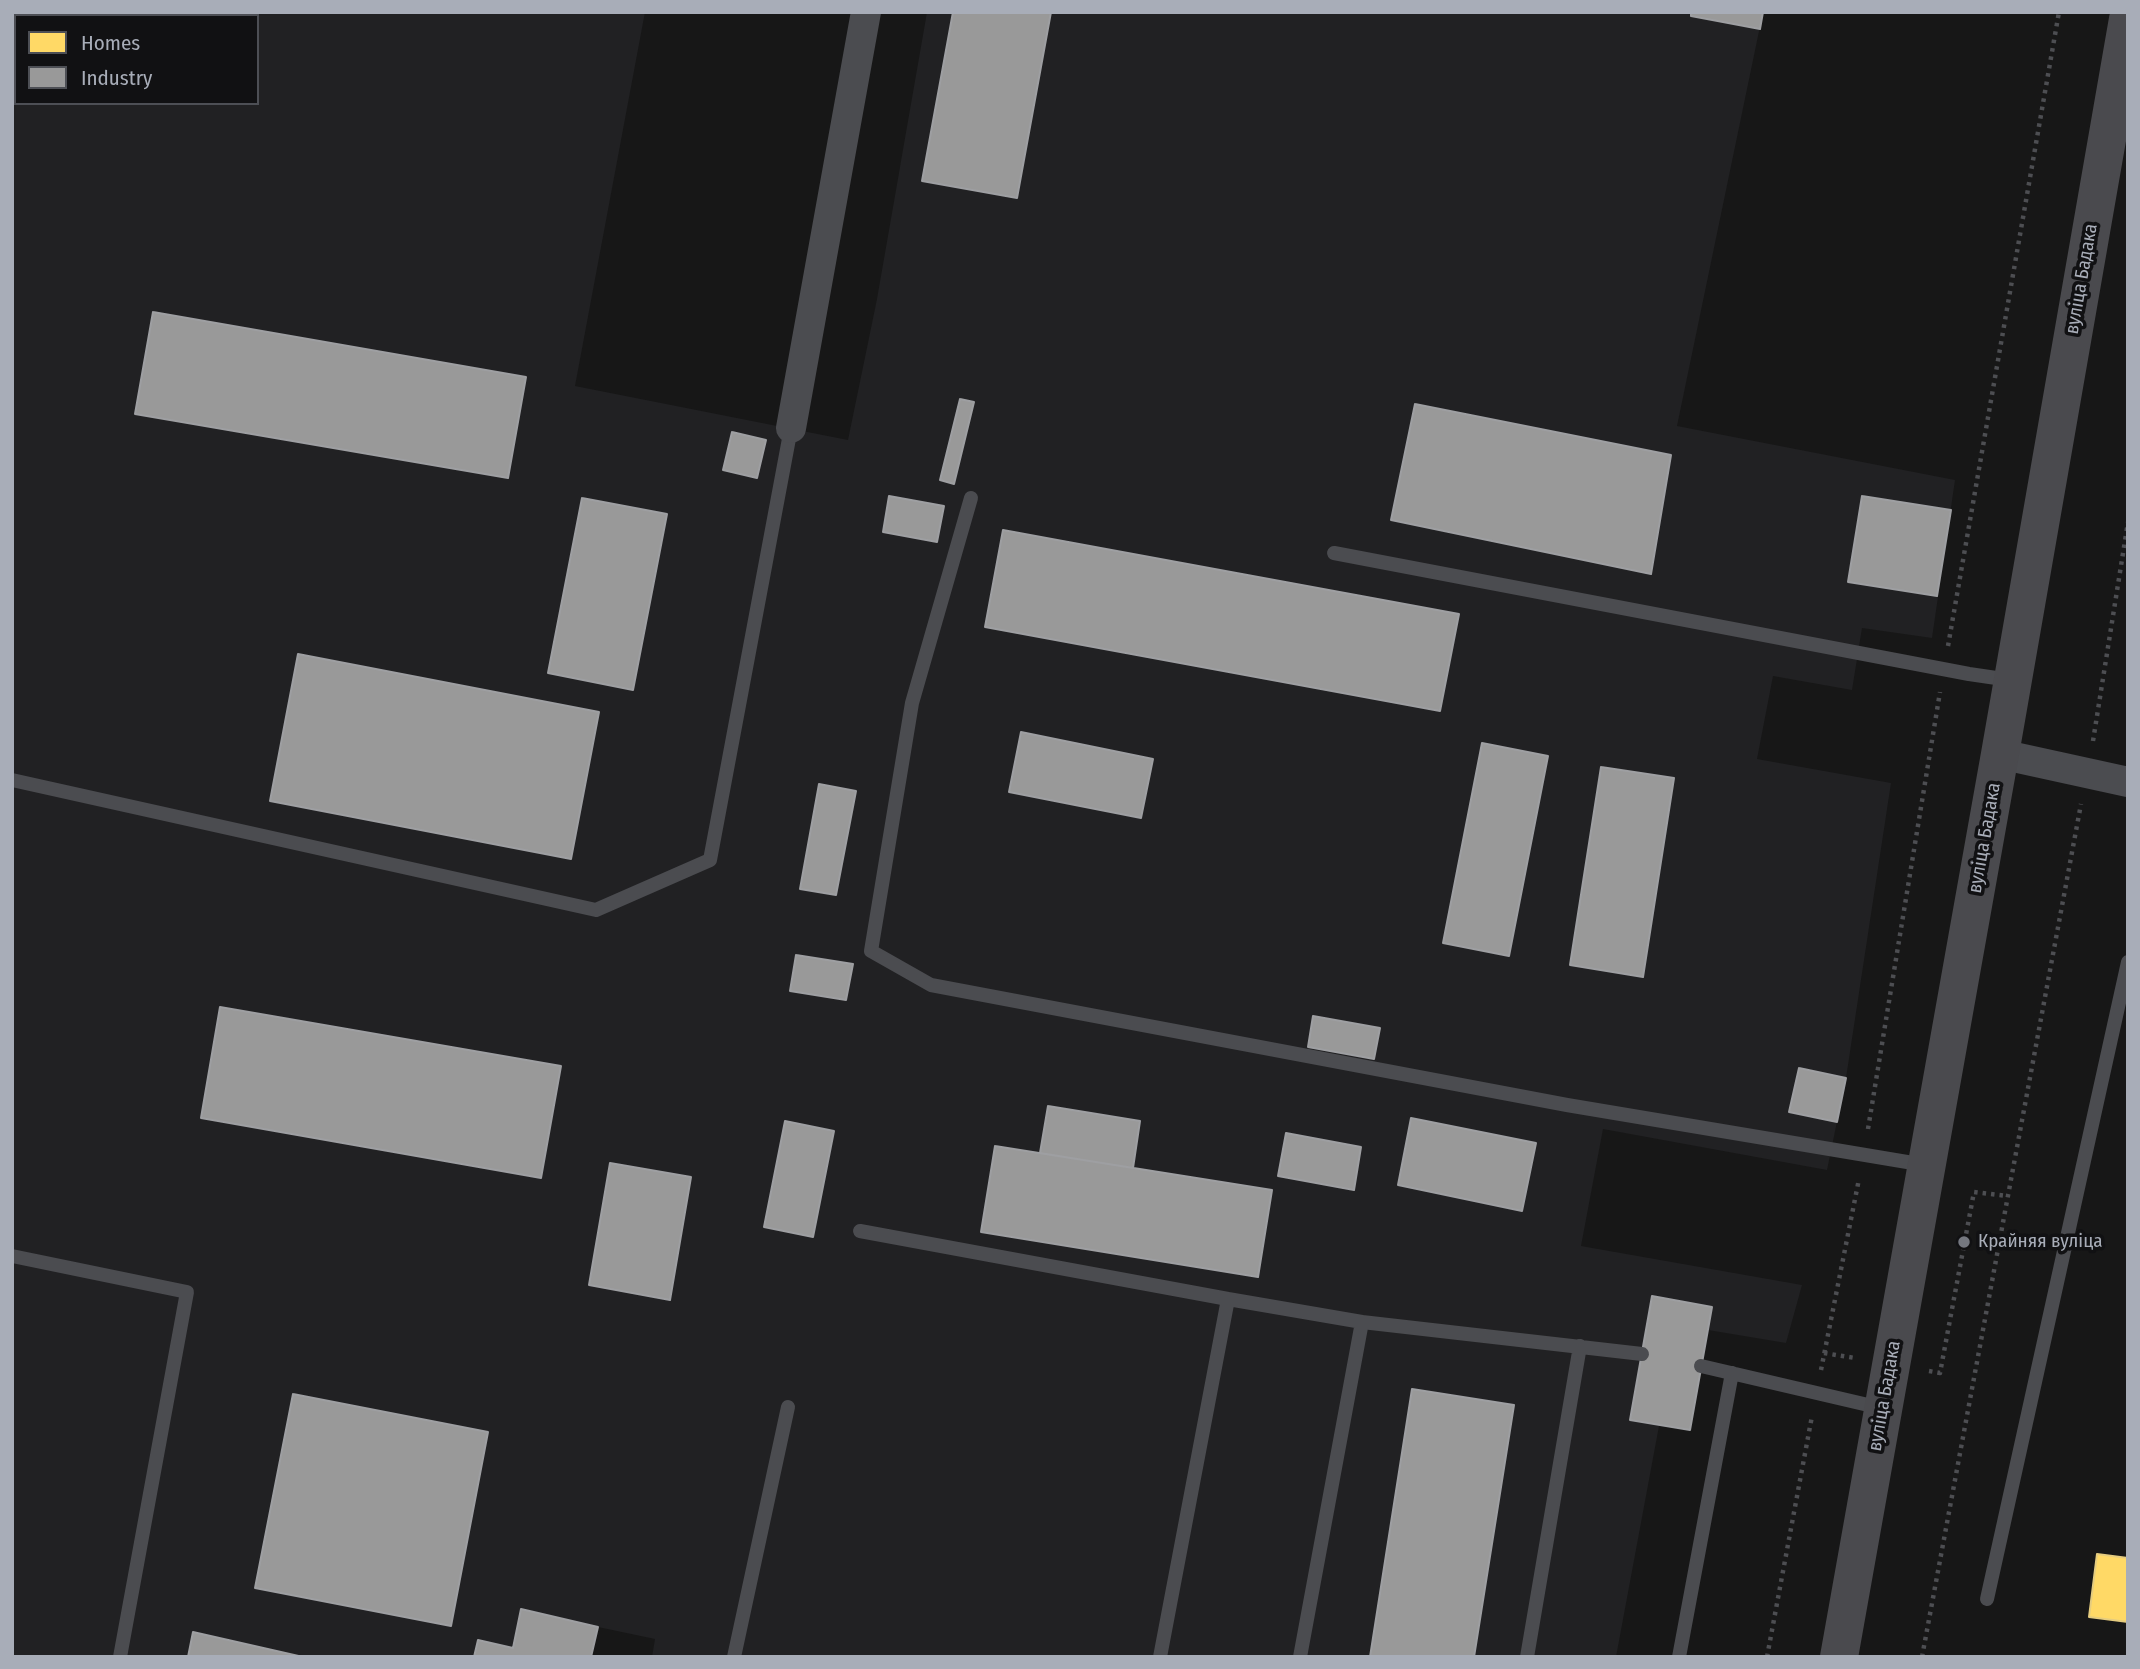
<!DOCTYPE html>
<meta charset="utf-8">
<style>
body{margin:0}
#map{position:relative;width:2140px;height:1669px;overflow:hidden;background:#171717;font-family:"Fira Sans Condensed",sans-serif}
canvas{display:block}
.frame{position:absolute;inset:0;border:14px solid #a8adb8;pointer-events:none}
.legend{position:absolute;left:14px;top:14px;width:245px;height:91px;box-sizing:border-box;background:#111113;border:2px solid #4d4f55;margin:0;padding:9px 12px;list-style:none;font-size:21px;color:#a8adb8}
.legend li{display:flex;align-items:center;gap:14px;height:35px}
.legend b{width:35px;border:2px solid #4d4f55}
</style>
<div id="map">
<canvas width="2140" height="1669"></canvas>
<div class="frame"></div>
<ul class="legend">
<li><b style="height:19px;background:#ffd966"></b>Homes</li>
<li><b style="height:19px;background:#999"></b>Industry</li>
</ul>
</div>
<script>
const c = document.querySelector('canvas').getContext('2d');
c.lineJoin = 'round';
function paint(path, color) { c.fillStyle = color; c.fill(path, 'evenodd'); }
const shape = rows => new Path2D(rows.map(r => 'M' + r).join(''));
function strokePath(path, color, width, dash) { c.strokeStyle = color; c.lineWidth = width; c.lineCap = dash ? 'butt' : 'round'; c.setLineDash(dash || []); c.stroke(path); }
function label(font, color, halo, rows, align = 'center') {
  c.font = font + ' "Fira Sans Condensed",sans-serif'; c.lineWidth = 7; c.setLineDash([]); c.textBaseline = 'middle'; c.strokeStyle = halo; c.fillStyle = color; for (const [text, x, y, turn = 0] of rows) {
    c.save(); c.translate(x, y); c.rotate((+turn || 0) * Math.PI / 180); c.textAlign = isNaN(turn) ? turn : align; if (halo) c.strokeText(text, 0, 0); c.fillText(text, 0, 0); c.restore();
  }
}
paint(shape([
 [12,12,645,12,575,386,848,440,877,299,927,12,1763,12,1677,426,1955,480,1932,638,1862,628,1852,690,1773,676,1757,759,1891,783,1846,1078,1827,1170,1603,1129,1581,1246,1802,1285,1786,1343,1708,1330,1690,1430,1659,1426,1616,1657,652,1657,655,1639,598,1627,591,1657,12,1657],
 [16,16,257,16,257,103,16,103]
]), '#212123');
const homes = shape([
 [2097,1554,2128,1558,2128,1622,2089,1617,2097,1554]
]);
paint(homes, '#ffd966');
strokePath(homes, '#e5cc7f', 2);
const industry = shape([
 [953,12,1051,12,1017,198,922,181,953,12],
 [1691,12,1763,12,1760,29,1691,16,1691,12],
 [153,312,526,377,508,478,135,414,153,312],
 [960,399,974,402,954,484,940,480,960,399],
 [1415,404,1671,455,1651,574,1391,520,1415,404],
 [732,432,766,440,757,478,723,470,732,432],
 [889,496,944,506,937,542,883,532,889,496],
 [1862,496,1951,510,1937,596,1848,582,1862,496],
 [582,498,667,514,633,690,548,673,582,498],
 [1003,530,1459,614,1440,711,985,627,1003,530],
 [298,654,599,712,571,859,270,801,298,654],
 [1021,732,1153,759,1141,818,1009,792,1021,732],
 [1482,743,1548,756,1509,956,1443,943,1482,743],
 [1601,767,1674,778,1643,977,1570,965,1601,767],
 [819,784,856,791,836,895,800,889,819,784],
 [796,955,853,964,846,1000,790,991,796,955],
 [220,1007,561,1066,541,1178,201,1118,220,1007],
 [1313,1016,1380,1028,1374,1059,1308,1047,1313,1016],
 [1799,1068,1846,1078,1837,1122,1789,1112,1799,1068],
 [1048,1106,1140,1121,1133,1168,1040,1153,1048,1106],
 [1411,1118,1536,1143,1522,1211,1398,1185,1411,1118],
 [785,1121,834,1131,813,1237,764,1227,785,1121],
 [1286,1133,1361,1147,1354,1190,1278,1176,1286,1133],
 [995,1146,1272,1190,1258,1277,981,1232,995,1146],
 [610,1163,691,1177,670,1300,589,1285,610,1163],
 [1652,1296,1712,1307,1690,1430,1630,1420,1652,1296],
 [1412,1389,1514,1405,1474,1657,1370,1657,1412,1389],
 [293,1394,488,1432,451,1626,255,1588,293,1394],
 [521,1609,598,1627,591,1657,474,1657,478,1640,513,1648,521,1609],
 [193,1632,303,1657,188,1657,193,1632]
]);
paint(industry, '#999');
strokePath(industry, '#9e9fa2', 2);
strokePath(shape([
 [1948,646,2059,12],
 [2093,741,2128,522],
 [1868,1129,1940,692],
 [1824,1353,1855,1358],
 [1821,1370,1859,1179],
 [1929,1371,1940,1373,1974,1192,2007,1196],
 [1767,1657,1812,1416],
 [1922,1657,2081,804]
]), '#4d4e52', 4.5, [3.5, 5]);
strokePath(shape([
 [971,498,912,703,871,951,931,985,1567,1105,1925,1165],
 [1334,553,1969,674,2010,680],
 [12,780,596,910,710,860,791,428],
 [860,1231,1228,1299],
 [12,1256,187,1292,120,1657],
 [1701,1366,1881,1408],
 [1987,1599,2128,962],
 [734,1657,788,1407],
 [1160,1657,1228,1299,1362,1322,1642,1354],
 [1300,1657,1362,1322],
 [1527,1657,1580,1346],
 [1679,1657,1732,1373]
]), '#4b4c50', 14);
strokePath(shape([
 [791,428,866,12],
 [2000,754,2128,782]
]), '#4b4c50', 30);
strokePath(shape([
 [1839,1657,2000,754,2128,19]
]), '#4a4a4e', 38);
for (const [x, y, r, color] of [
 [1964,1242,7,"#757880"]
]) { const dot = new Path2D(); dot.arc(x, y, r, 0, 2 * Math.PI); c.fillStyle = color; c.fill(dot); strokePath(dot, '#111113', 2.5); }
label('19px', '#a8adb8', '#111113', [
 ["вуліца Бадака",2082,279,-80],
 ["вуліца Бадака",1985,838,-80],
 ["вуліца Бадака",1885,1396,-80]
]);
label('19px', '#a8adb8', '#111113', [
 ["Крайняя вуліца",1978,1242]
], 'left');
</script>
